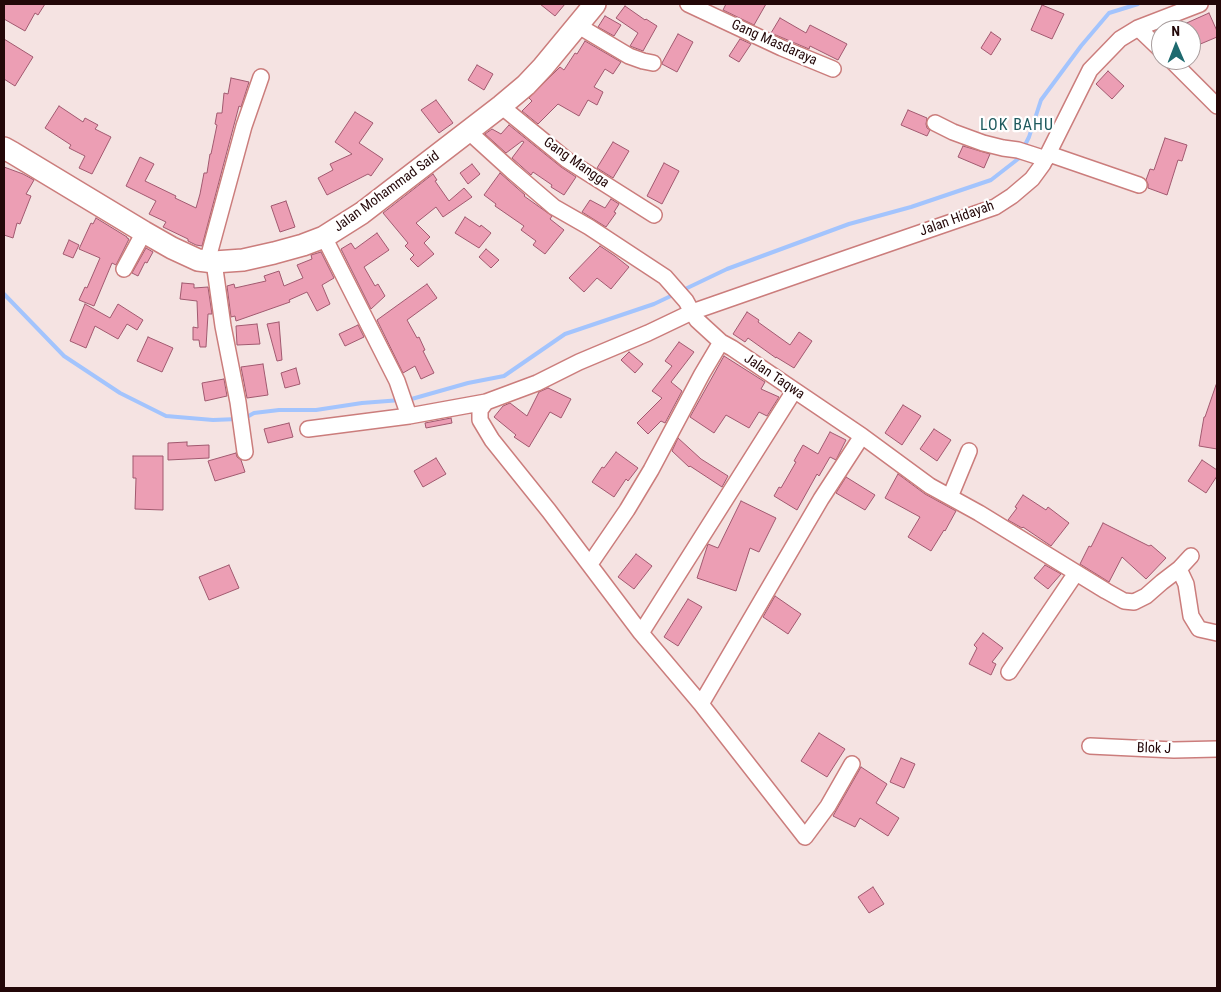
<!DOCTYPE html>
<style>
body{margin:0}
#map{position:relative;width:1221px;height:992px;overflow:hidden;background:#f5e3e2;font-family:"Roboto Condensed",sans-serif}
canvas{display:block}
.frame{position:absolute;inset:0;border:5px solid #230708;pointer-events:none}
.north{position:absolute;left:1151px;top:20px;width:50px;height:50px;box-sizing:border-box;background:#fff;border:1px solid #a79c9c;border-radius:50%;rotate:359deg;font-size:14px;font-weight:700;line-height:20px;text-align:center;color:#230708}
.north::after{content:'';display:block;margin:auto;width:18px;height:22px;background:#1e6a6f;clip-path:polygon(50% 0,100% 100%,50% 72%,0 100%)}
</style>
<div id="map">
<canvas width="1221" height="992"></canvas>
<div class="frame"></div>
<div class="north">N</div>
</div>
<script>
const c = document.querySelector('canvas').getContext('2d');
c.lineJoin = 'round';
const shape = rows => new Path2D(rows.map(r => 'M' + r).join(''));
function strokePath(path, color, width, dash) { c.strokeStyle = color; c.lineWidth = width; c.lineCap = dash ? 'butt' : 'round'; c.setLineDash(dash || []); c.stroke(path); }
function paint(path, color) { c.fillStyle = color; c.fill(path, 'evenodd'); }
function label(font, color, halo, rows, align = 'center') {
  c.font = font + ' "Roboto Condensed",sans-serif'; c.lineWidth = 4.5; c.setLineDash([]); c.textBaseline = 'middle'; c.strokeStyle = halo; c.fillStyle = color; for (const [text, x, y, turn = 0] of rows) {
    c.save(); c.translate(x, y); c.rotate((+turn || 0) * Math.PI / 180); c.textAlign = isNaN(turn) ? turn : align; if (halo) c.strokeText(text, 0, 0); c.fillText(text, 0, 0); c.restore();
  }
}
strokePath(shape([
 [1023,149,1029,137,1041,100,1081,46,1109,13,1138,4],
 [681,291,727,269,849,224,911,207,991,180,1018,159,1020,155],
 [4,294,64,356,120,393,166,416,213,420,238,419],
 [408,400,468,383,504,376,565,334,654,304,675,294],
 [245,418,254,413,279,410,316,410,362,403,401,400]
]), '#a3c4fd', 4);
const building = shape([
 [4,4,45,4,38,15,35,13,25,31,4,19,4,4],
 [540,4,565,4,555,16,540,4],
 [726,4,766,4,754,25,723,10,726,4],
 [1042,5,1064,14,1052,39,1031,30,1042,5],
 [625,6,645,20,646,19,657,26,643,51,630,46,638,33,616,18,625,6],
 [1209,13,1217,31,1217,37,1191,48,1191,30,1171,30,1209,13],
 [605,16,621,25,614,36,598,27,605,16],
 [780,18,806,33,810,25,847,44,838,60,810,46,809,49,771,33,780,18],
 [991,32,1001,39,991,55,981,48,991,32],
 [678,34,693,42,677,72,662,64,662,63,678,34],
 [4,39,33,57,15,86,4,79,4,39],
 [740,39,751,44,739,62,729,56,740,39],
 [585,41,621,62,613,74,605,69,594,87,603,92,597,105,588,100,579,116,558,104,538,124,522,111,532,101,529,98,560,67,564,70,575,53,577,54,585,41],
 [477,65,493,74,484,90,468,80,477,65],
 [1108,71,1124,86,1112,99,1096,84,1108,71],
 [231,78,249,82,241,107,239,106,202,246,196,245,188,241,188,239,163,227,166,222,149,214,156,201,126,186,140,157,154,164,145,181,176,196,175,198,196,208,200,194,204,173,207,173,210,154,211,154,217,125,215,124,217,113,222,113,224,93,228,94,231,78],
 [436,100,453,123,439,133,421,110,436,100],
 [59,106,83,122,85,118,98,125,95,129,111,137,92,174,79,168,85,156,69,148,71,145,45,128,59,106],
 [908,110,927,118,926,124,927,128,930,130,927,136,901,125,908,110],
 [355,112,373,123,359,143,383,159,371,176,368,174,327,195,318,178,333,170,330,164,352,154,335,142,355,112],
 [509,125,561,167,576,177,564,195,551,187,552,185,533,172,531,175,512,158,524,142,522,141,506,153,485,134,492,129,501,134,509,125],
 [1165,138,1187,145,1182,161,1178,160,1167,195,1148,188,1148,184,1146,180,1150,169,1154,170,1165,138],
 [613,142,629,151,613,178,597,168,613,142],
 [963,146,990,154,984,168,958,157,963,146],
 [664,163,679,171,662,204,647,196,664,163],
 [472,164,480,174,468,184,460,173,472,164],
 [4,167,23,174,34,180,26,194,31,196,20,224,17,223,13,238,4,235,4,167],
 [500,173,525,195,524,196,552,216,550,219,564,230,545,254,533,245,536,241,521,230,524,226,495,206,496,204,484,195,500,173],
 [433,174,437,180,435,181,449,201,464,188,472,197,443,217,436,207,416,223,430,237,424,243,434,254,418,267,410,259,414,255,405,246,408,243,383,213,433,174],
 [611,199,619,204,614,212,616,213,606,227,582,212,590,200,605,208,611,199],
 [286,201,295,227,280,232,271,206,286,201],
 [465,217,480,227,481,225,491,233,479,248,455,233,465,217],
 [96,218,127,237,127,238,129,239,116,265,112,263,94,306,79,300,85,287,87,288,100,258,79,249,91,223,93,224,96,218],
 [377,233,389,250,364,267,375,286,378,284,385,296,371,309,341,249,351,243,355,249,377,233],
 [69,240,79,245,73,258,63,254,69,240],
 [600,246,615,256,629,267,611,289,597,278,584,292,569,278,600,246],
 [146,248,153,252,147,263,145,262,138,276,132,273,146,248],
 [486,249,499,260,491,268,479,257,486,249],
 [321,252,334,278,322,285,330,304,317,311,307,292,289,300,290,302,236,321,235,316,231,317,227,286,234,284,235,288,266,281,264,276,279,271,284,286,303,278,297,265,312,259,311,255,321,252],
 [182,283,194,284,194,288,208,287,212,314,208,314,206,347,200,347,199,340,193,340,193,327,198,328,197,301,180,299,182,283],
 [427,284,437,298,407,320,417,338,419,337,425,350,423,351,434,373,421,379,415,366,403,373,377,320,427,284],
 [85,304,110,318,118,304,143,320,137,330,127,324,118,339,95,326,86,348,70,341,85,304],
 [747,312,759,320,758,322,790,345,799,332,812,341,794,368,776,357,776,358,748,338,745,342,733,334,747,312],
 [279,322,282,360,277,361,267,324,279,322],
 [257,324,260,344,237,345,236,326,257,324],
 [358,325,364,337,345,346,339,334,358,325],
 [148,337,173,348,162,372,137,361,148,337],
 [679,342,694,352,671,382,682,391,665,423,661,421,648,434,637,423,662,398,652,391,672,366,665,361,679,342],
 [629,352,643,364,635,373,621,360,629,352],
 [724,356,765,382,761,389,779,397,767,416,759,412,749,428,726,415,714,433,690,417,724,356],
 [263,364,268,395,247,398,241,367,263,364],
 [296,368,300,384,285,388,281,373,296,368],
 [224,379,227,396,205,401,202,383,224,379],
 [1216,385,1217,385,1217,449,1199,446,1204,417,1205,417,1216,385],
 [548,388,571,399,561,418,550,412,529,447,514,437,516,435,494,417,503,406,510,403,527,416,539,392,548,388],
 [903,405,921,416,902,445,885,433,903,405],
 [451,418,452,423,426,428,425,423,451,418],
 [289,423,293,437,268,443,264,429,289,423],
 [934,429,951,440,937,461,920,449,934,429],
 [830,432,846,440,836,460,830,457,819,476,817,474,797,510,774,496,779,487,781,488,796,462,794,461,803,445,818,454,830,432],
 [678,438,701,459,728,476,722,487,690,466,689,467,672,451,678,438],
 [187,442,187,446,209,445,209,458,168,460,168,443,187,442],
 [616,452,638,468,628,481,626,479,614,497,592,482,602,467,604,468,616,452],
 [236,453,237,457,241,460,245,472,215,481,208,461,236,453],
 [133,456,163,456,163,510,135,509,136,478,133,478,133,456],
 [436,458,446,474,423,487,414,471,436,458],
 [1202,460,1217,470,1217,476,1206,493,1188,481,1202,460],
 [898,474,925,494,956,511,945,531,944,530,931,551,908,537,920,517,885,498,898,474],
 [846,477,875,495,865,510,836,493,846,477],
 [1023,495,1046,510,1048,507,1069,523,1051,546,1023,527,1022,528,1008,520,1017,508,1015,507,1023,495],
 [741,501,776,518,759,552,750,548,736,591,697,578,708,544,718,548,741,501],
 [1103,523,1149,546,1151,545,1166,558,1146,579,1122,557,1109,582,1080,564,1089,546,1091,547,1103,523],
 [636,554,652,566,634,589,618,577,636,554],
 [229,565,239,588,209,600,199,577,229,565],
 [1045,565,1061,574,1048,589,1034,578,1045,565],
 [775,596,801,614,788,634,763,617,775,596],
 [688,599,702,607,678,646,664,637,688,599],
 [983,633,1003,648,992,662,996,664,991,675,969,664,977,648,974,645,983,633],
 [819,733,845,749,827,777,801,761,819,733],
 [901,758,915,764,904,788,890,782,901,758],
 [861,767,887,784,876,803,899,818,888,836,860,818,855,827,833,816,861,767],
 [873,887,884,904,869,913,858,897,873,887]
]);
paint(building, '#ec9eb4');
strokePath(building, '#a1596f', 1);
const street = shape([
 [688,4,782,48,833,69],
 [577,25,629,56,643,61,653,63],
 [1138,28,1161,50],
 [1171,60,1217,106],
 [501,106,567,160,654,215],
 [935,123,953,132,983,143,1003,148,1018,150,1046,159],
 [468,131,512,171,554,207,589,227,665,277,686,301,692,312,697,320,721,342,732,348,862,436,930,486,979,513,1106,591,1124,601,1134,602,1146,596,1162,582,1179,569,1191,556],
 [1049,154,1139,185],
 [324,237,397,381,409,416],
 [207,262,244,126,261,77],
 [214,262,223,326,238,402,245,452],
 [124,269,144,232],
 [308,429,409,416,486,402],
 [950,497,969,451],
 [590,564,627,510,651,470,702,374,721,342],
 [1179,569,1186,584,1191,616,1199,629,1217,633],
 [641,633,794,391],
 [1009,672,1076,573],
 [701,704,641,633,549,511,492,440,480,420,480,410,486,402,537,383,579,362,648,333,692,312,847,258,995,207,1012,196,1032,179,1043,164,1090,70,1120,39,1138,28,1200,4],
 [1090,746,1174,750,1217,749],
 [852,764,828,806,805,837,701,704,821,499,862,436]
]);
const secondary = shape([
 [4,148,13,153,144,232,172,248,198,260,214,262,243,260,274,253,303,245,324,237,362,213,501,106,526,85,543,67,595,4]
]);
strokePath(street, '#cb7d7c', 18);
strokePath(secondary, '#cb7d7c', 24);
strokePath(street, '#fff', 15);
strokePath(secondary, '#fff', 21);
label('14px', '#230708', '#fff', [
 ["Gang Masdaraya",774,43,24],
 ["Gang Mangga",576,163,35],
 ["Jalan Mohammad Said",387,192,-36],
 ["Jalan Hidayah",957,219,-20],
 ["Jalan Taqwa",774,377,34],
 ["Blok J",1154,749,2]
]);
c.letterSpacing = '1px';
label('16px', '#1f5a5e', '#fff', [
 ["LOK BAHU",1017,126]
]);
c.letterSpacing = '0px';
</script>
